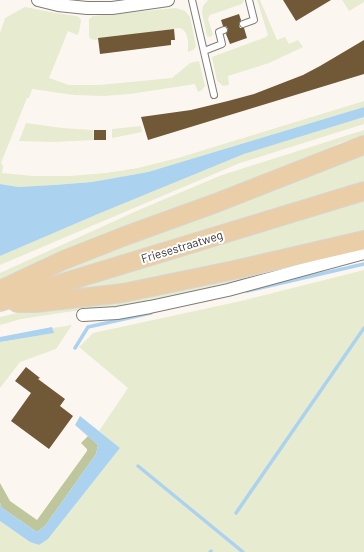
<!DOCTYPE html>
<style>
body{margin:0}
canvas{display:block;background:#fcf6f0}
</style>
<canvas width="364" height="552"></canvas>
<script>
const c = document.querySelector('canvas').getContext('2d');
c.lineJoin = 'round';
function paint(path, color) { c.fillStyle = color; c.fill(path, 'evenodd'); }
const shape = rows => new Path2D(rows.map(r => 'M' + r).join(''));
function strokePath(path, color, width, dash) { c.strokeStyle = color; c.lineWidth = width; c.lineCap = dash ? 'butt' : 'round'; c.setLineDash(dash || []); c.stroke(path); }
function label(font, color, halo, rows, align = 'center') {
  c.font = font + ' Barlow,sans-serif'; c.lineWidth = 4; c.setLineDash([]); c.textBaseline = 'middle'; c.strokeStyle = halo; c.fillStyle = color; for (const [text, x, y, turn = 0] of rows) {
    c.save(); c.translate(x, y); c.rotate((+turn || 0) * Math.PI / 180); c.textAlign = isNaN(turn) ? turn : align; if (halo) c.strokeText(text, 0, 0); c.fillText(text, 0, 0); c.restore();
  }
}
paint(shape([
 [208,0,244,0,242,4,210,15,208,19,213,35,210,37,207,36,202,13,203,6],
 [257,0,260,0,277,40,285,37,289,44,298,40,303,47,269,63,228,76,229,85,223,86,217,81,212,57,266,37,268,35],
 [342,0,364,0,364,2,349,11],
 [25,7,55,13,77,16,80,18,81,21,79,32,77,35,68,31,49,78,69,85,99,85,172,78,190,63,199,61,205,86,202,90,198,92,195,84,130,94,104,96,74,95,32,89,29,98,27,98,1,163,3,166,2,173,33,176,70,176,106,173,138,168,178,158,364,101,364,107,148,172,92,182,54,185,18,187,0,184,0,33,5,18],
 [176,8,185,11,190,17,196,47,193,50,188,52,188,41,186,33,182,29,179,28,95,40,91,39,89,37,89,19,93,16],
 [364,117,364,124,240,163,0,265,0,256,98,214,244,154],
 [26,123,62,128,93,130,94,140,53,142,19,141],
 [141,126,142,132,112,138,112,129],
 [364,130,364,136,340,143,290,168,0,284,0,273,141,209,222,175],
 [364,151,364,181,6,291],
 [364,200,364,235,171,278,34,299],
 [364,249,235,284,112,309,74,311,21,319,0,325,0,317,30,310],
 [364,270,364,552,0,552,0,521,30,542,39,545,48,539,120,448,99,431,128,388,79,347,93,333,241,301],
 [72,325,56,349,20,362,0,388,0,342,53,333,53,328]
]), '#e7ecd0');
paint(shape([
 [88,436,98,445,96,454,45,526,37,532,2,508,0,503,0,483,10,501,37,520,87,451,87,449,81,443]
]), '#bfc69c');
paint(shape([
 [364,107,364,117,244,154,98,214,0,256,0,184,18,187,54,185,92,182,148,172],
 [52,327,54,333,0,342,0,337],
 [80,416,120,448,48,539,39,545,30,542,0,521,0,503,2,508,37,532,45,526,96,454,98,445,75,425]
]), '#abd2ef');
strokePath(shape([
 [247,291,364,264],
 [75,348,88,327,151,313],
 [138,466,243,552],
 [236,513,364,328],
 [210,552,211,551]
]), '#abd2ef', 3.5);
paint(shape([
 [283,0,331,0,296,21],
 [239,14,241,20,239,25,240,28,244,28,247,38,230,44,226,34,228,29,226,26,223,26,221,20],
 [174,29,175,40,171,40,171,45,100,54,98,38],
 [364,40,364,74,148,140,141,117,191,110,228,101,254,94,303,75,320,66],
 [94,130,106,130,106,140,94,140],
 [26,367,40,378,38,379,65,399,60,406,73,416,49,449,11,421,31,393,15,381]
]), '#715837');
const lane = shape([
 [192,0,214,95],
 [243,24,254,20,249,0],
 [204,51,222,44,219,32,224,30]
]);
const street = shape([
 [38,0,58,5,87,8,112,8,168,0],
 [83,315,117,313,150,307,228,290,364,253]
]);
const primary = shape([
 [0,290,64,260,125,236,216,203,364,145],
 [0,302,364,191],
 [17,303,36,303,123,293,239,269,364,240]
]);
strokePath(lane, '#817c77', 8);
strokePath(street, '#817c77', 14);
strokePath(primary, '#d7d6d6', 20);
strokePath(lane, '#fff', 6);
strokePath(street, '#fff', 12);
strokePath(primary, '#eacea7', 18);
label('12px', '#363432', '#fff', [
 ["Friesestraatweg",182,247,-17]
]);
</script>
